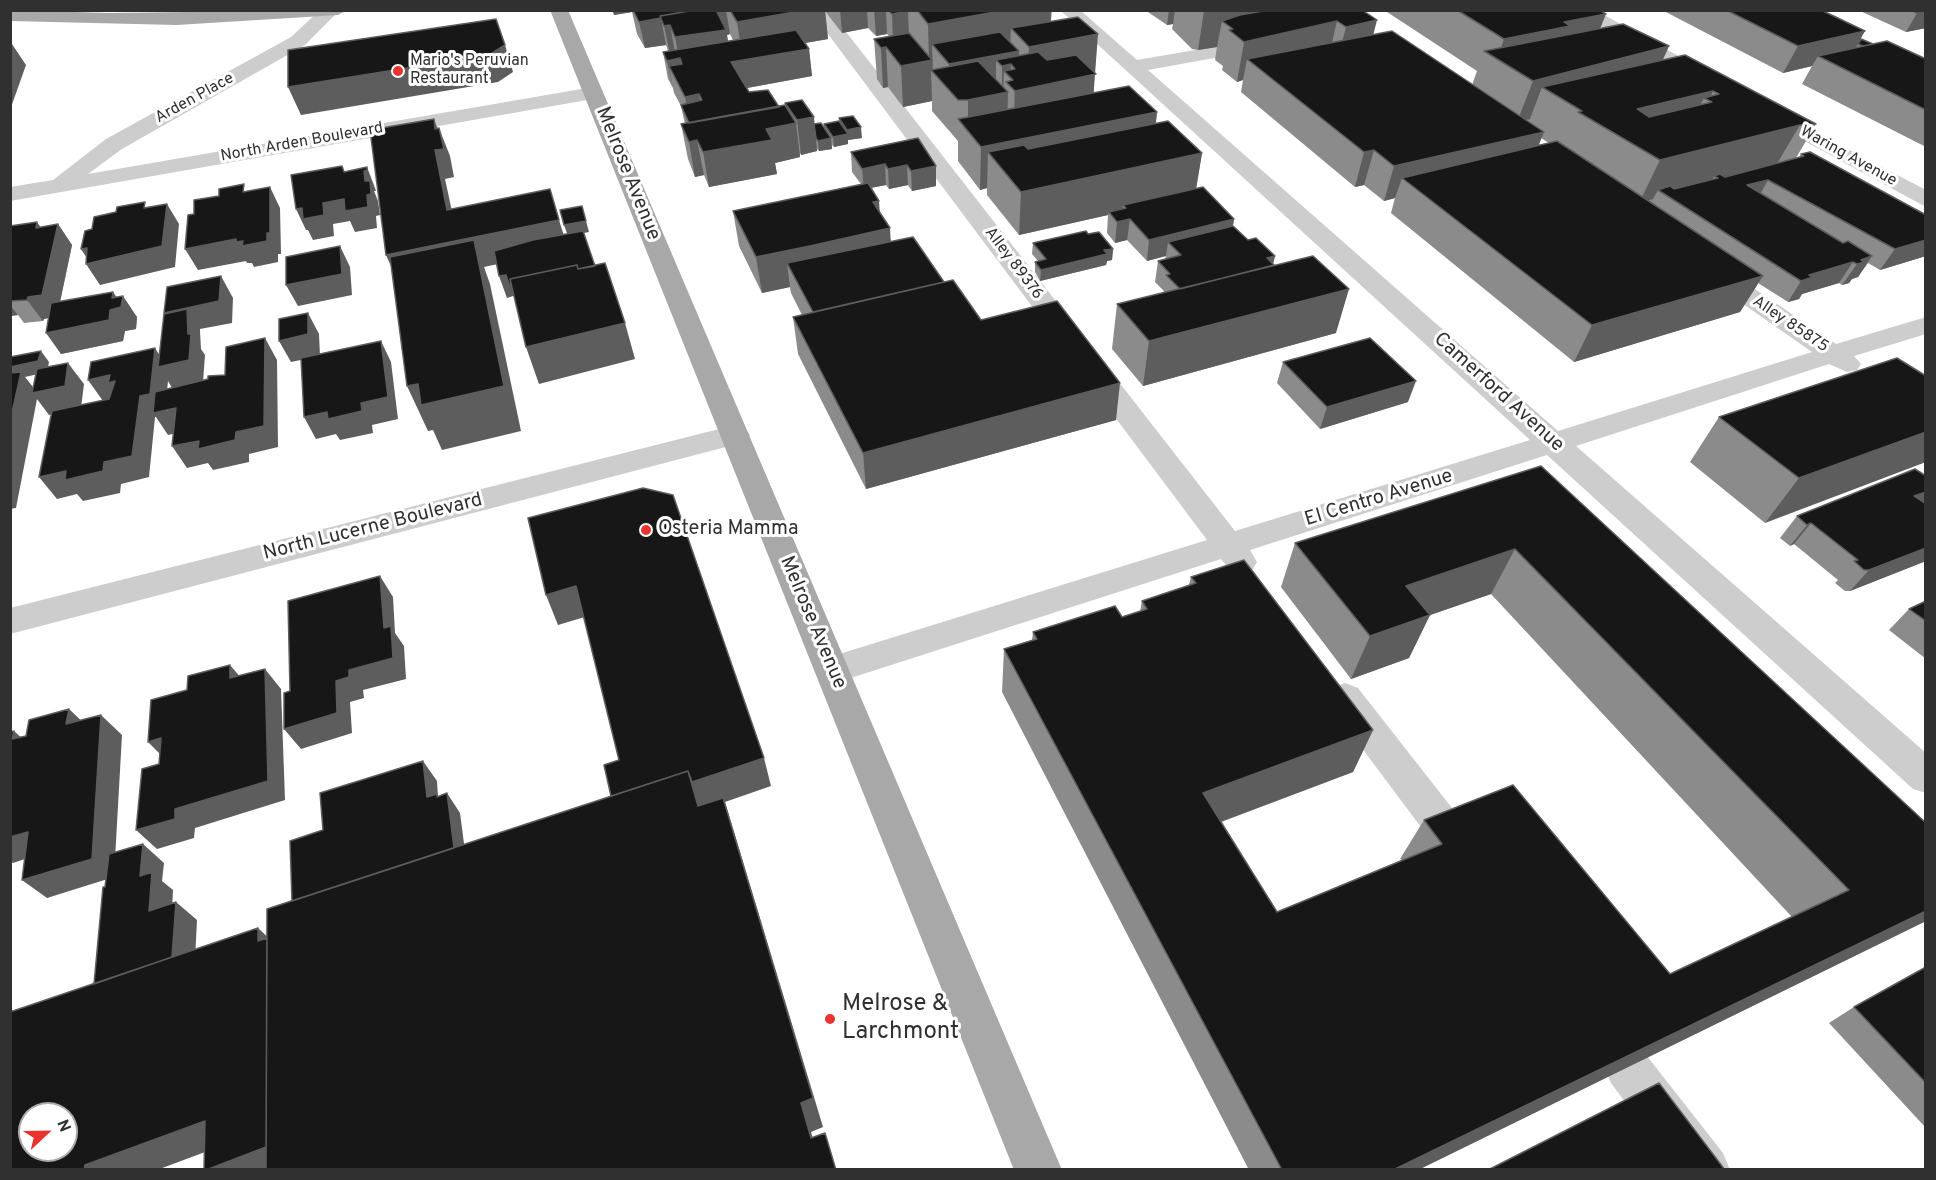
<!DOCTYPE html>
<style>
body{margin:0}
#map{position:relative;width:1936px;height:1180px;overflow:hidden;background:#fff;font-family:Overpass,sans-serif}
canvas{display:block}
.frame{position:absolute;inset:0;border:12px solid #303030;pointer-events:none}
.north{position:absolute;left:18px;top:1102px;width:60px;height:60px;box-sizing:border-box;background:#fff;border:2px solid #acacac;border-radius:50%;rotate:68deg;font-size:16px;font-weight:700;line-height:24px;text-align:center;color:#303030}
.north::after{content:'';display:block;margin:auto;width:21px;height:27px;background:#ea332e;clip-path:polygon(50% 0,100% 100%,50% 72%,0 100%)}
</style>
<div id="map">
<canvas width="1936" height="1180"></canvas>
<div class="frame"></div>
<div class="north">N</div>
</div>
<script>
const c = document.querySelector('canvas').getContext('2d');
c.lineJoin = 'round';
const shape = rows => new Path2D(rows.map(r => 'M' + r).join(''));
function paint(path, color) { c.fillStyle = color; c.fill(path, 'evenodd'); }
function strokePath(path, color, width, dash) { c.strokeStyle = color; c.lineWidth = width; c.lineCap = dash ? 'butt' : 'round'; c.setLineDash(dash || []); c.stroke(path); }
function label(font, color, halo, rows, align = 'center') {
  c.font = font + ' Overpass,sans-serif'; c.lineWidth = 6; c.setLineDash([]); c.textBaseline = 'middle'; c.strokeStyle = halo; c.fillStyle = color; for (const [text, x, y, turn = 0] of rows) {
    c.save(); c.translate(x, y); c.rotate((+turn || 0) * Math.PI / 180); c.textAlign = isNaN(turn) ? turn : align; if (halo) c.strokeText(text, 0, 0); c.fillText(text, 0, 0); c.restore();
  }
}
paint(shape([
 [320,10,339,11,305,45,122,149,88,174,593,87,600,89,603,93,600,97,593,99,10,201,10,187,53,180,106,139,291,37,320,10],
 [810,10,829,10,1235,531,1530,440,1060,10,1080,10,1137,60,1224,45,1231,47,1234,51,1231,55,1148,70,1558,431,1812,352,1703,276,1700,271,1703,266,1712,264,1721,266,1836,344,1926,317,1926,334,1854,356,1861,364,1857,370,1847,372,1829,364,1576,446,1926,753,1926,793,1913,789,1547,455,1250,550,1257,562,1252,570,1241,574,1230,570,1221,559,832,684,820,680,814,670,820,660,1207,540,810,10],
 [1571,10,1595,10,1713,75,1716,79,1713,83,1699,83,1571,10],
 [1769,108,1926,190,1926,207,1762,118,1759,114,1762,110,1769,108],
 [735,425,745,428,750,435,745,442,10,634,10,608,735,425],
 [1345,683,1358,688,1466,826,1472,838,1466,850,1452,856,1438,850,1332,708,1327,698,1332,688,1345,683],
 [1627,1044,1643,1051,1723,1153,1730,1170,1676,1170,1611,1083,1604,1067,1611,1051,1627,1044]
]), '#cdcdcd');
paint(shape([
 [10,10,108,13,347,10,338,15,177,25,10,21,10,10],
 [550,10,568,10,1062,1170,1014,1170,550,10]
]), '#a8a8a8');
paint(shape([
 [612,10,1052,10,1051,21,1094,72,1094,93,1157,112,1156,123,1202,153,1196,189,1234,219,1233,226,1248,240,1275,256,1273,264,1336,333,1143,386,1112,349,1117,304,1164,293,1164,291,1155,282,1158,261,1165,259,1166,256,1147,261,1127,240,1115,243,1107,233,1108,215,1019,235,987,195,987,188,980,190,958,161,958,141,932,111,932,101,903,107,888,87,883,88,877,79,874,39,890,37,887,34,876,36,868,28,842,33,825,11,828,39,805,43,809,49,812,76,747,88,749,92,779,106,786,107,785,103,814,117,814,124,824,127,824,124,840,122,839,118,862,138,848,140,848,144,834,147,832,145,832,149,819,151,817,149,817,151,801,155,800,153,800,157,775,163,777,174,709,187,704,175,695,177,688,159,681,124,685,124,681,106,674,93,673,88,668,79,663,52,668,51,666,45,645,48,637,34,632,12,614,15],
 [730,34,733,40,728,41,727,35],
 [1145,10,1362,10,1373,35,1472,85,1477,71,1384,10,1599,10,1600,28,1669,46,1663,59,1816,124,1796,158,1799,157,1801,154,1926,215,1926,256,1880,270,1868,263,1858,277,1852,279,1849,283,1842,285,1839,283,1802,294,1799,299,1788,302,1758,283,1740,312,1574,362,1391,213,1395,198,1384,201,1364,185,1355,187,1241,92,1243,80,1237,82,1222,70,1223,66,1215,60,1217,47,1198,50,1192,49,1172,29,1173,24,1167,25],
 [1541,138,1549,143,1538,145],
 [1662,10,1821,10,1861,39,1873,44,1926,59,1926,147,1802,84,1812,66,1783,73],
 [1858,10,1926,10,1926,28,1906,32],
 [897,142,936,186,912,191,908,185,889,189,886,185,871,188,891,241,944,282,981,320,1116,420,866,489,798,354,793,317,802,315,791,293,790,287,762,293,739,246,733,211,861,184,852,172,851,152],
 [58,224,72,245,60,302,117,297,137,317,136,329,125,331,123,341,61,354,48,318,44,319,43,321,24,323,18,315,10,316,10,226,41,227],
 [1088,234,1113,249,1112,260,1107,261,1106,265,1040,281,1035,272,1035,262,1038,261,1032,254,1033,243],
 [1283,362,1408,402,1320,429,1277,383],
 [1926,376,1765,523,1690,462,1719,417],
 [1541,466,1926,823,1926,921,1418,1170,1249,1170,1002,692,1004,649,1032,640,1033,632,1122,617,1140,612,1142,601,1189,585,1191,577,1373,730,1353,772,1221,822,1277,912,1402,860,1400,859,1424,820,1670,974,1792,917,1491,594,1430,615,1409,658,1351,679,1281,587,1295,543],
 [1926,476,1926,502,1924,503,1926,504,1926,561,1850,591,1845,591,1835,583,1838,580,1794,544,1790,546,1780,538,1797,516],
 [1926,601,1926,659,1889,630,1909,609],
 [1926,967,1926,1128,1829,1023,1854,1007]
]), '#8b8b8b');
paint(shape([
 [613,10,632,10,632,12,614,15],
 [709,10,726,10,730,34,727,35,731,62,809,49,812,76,736,90,682,64,680,58,685,85,669,66,673,88,667,61,679,58,675,37,670,25,676,57,671,58,664,26],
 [730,10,825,10,828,39,742,54,737,22],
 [840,10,867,10,868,28,842,33],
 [874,10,886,10,887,34,876,36],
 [917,10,1051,10,1050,42,1011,28,1010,49,932,44,933,71,931,70,932,101,903,107,901,66,929,61,928,24],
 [1169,10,1175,10,1173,24,1167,25],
 [1202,10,1327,10,1337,21,1328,60,1247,59,1243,80,1237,82,1244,42,1233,29,1222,21,1217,47,1198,50,1204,11],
 [908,11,909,37,893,40,892,14],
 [1926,12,1926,28,1906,32,1917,13],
 [1606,14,1590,54,1497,59,1504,39,1564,22],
 [661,18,666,45,645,48,639,22],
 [1377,20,1367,60,1336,66,1346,27],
 [1865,31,1850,58,1818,56,1812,66,1783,73,1798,46],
 [1098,34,1092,115,1014,132,1015,69,1011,64,1010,78,1004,71,1003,93,1008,92,1007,133,968,132,968,100,949,90,949,64,1019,51,1018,90,1027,87,1029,47],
 [996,60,1002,66,1002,93,996,94],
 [10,41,26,65,10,110],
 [505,45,513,72,498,82,301,115,288,87],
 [1669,46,1651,86,1542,87,1530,119,1517,122,1533,81],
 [886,47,888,87,883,88,881,48],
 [1713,91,1709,100,1704,98,1685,135,1636,146,1637,109],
 [699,94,704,122,691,124,685,97],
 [780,108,782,126,796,123,800,157,775,163,777,174,709,187,703,152,697,140,704,175,695,177,689,142,694,141,691,126,727,119,726,116],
 [767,138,767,141,734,147,733,143],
 [1157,112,1152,153,988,152,987,188,980,190,981,147],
 [814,117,817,151,801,155,797,120],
 [434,119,443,143,439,128,450,156,454,177,445,179,458,239,447,210,435,150,435,129],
 [1800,125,1775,167,1715,183,1718,178,1714,176,1709,185,1668,196,1658,190,1653,199,1639,203,1660,160],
 [861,127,862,138,848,140,848,144,834,147,833,137,847,134,847,130],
 [1544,132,1530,167,1402,178,1395,198,1384,201,1394,166],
 [831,138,832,149,819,151,818,141],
 [1374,150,1364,185,1355,187,1364,152],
 [1202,153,1195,195,1126,208,1123,205,1122,212,1109,212,1108,215,1019,235,1021,192],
 [885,164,886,185,864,189,862,169],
 [907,165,908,185,889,189,888,169],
 [936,166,936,186,912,191,911,171],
 [367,167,375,188,376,191,374,191,378,201,380,215,376,216,377,228,355,232,350,221,333,224,334,236,313,240,308,230,306,230,296,209,323,203,364,171],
 [1768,180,1757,200,1747,185],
 [270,187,280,208,281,254,278,254,278,262,254,267,252,263,247,263,246,261,198,270,185,249],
 [879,201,881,230,890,228,892,264,787,263,790,287,762,293,756,257,873,202],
 [167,204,179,224,175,267,100,285,86,264,90,263,81,249],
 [1130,219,1127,240,1115,243,1117,222],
 [1234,219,1230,240,1168,242,1166,256,1147,261,1149,240],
 [559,220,568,249,484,267,490,284,521,431,442,450,433,430,428,431,407,386,418,384,399,284,386,255],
 [586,221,589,232,568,236,564,225],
 [37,222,52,243,36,228],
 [58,224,72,245,57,316,44,319,43,321,27,300],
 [1926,240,1926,256,1880,270,1895,249],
 [340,246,350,267,352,295,298,306,286,285],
 [1113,249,1112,260,1107,261,1106,265,1040,281,1041,270,1104,250],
 [1275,256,1271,272,1267,258],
 [1872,256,1858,277,1852,279,1849,283,1842,285,1857,264,1861,260],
 [1853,262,1839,283,1802,294,1799,299,1788,302,1801,281,1809,275],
 [506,275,559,299,513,296,507,298,499,276],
 [221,276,233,298,232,323,200,329,200,331,201,349,205,355,203,382,172,388,168,381,165,411,176,408,191,430,168,435,156,417,155,417,149,477,121,484,120,493,83,501,77,494,57,499,39,477,104,462,140,396,155,348,166,365,177,334,164,313],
 [1763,276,1740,312,1574,362,1592,325],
 [1349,289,1336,333,1143,386,1149,341],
 [113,292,122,305,123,296,137,317,136,329,125,331,123,341,61,354,46,333,112,298],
 [10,305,18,315,10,316],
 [308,313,319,334,320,356,291,362,279,341],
 [625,323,635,359,539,384,526,347],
 [265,338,277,360,278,447,249,454,249,462,213,470,208,463,187,468,172,446,236,432],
 [381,341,391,362,398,419,372,425,373,433,340,440,336,434,316,439,304,417],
 [41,351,49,362,47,372,25,377,37,392,68,363,84,384,81,408,49,415,37,399,16,508,10,509,10,368],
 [110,375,130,403,103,401,88,380],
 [1416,381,1408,402,1320,429,1327,407],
 [1120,383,1116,420,866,489,863,453],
 [1926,432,1926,462,1765,523,1799,478],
 [1926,492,1926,502,1920,507,1914,496],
 [1811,523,1794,544,1790,546,1807,525],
 [1926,548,1926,561,1850,591,1869,570],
 [1515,549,1491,594,1387,630,1406,586],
 [380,576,393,597,395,633,404,646,406,679,363,690,364,698,350,702,352,733,301,749,284,729,349,670,384,628],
 [576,586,588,616,558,625,546,595],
 [1430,615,1409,658,1351,679,1370,636],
 [230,665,247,685,230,678],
 [265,669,281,689,285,800,195,828,194,838,157,849,136,830,175,809],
 [69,709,90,729,66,724],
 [101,715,122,735,114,877,47,898,22,880],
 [1373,730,1353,772,1191,833,1203,793],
 [14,731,36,751,12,739],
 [161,738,167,761,148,742],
 [764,758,771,786,725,802,823,1127,811,1132,821,1165,811,1138,801,1103,701,810,611,797],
 [423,761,437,781,438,797,427,797],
 [447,793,460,813,468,874,293,915],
 [28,832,52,850,13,863,10,861,10,837],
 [143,844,164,863,162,881,173,890,171,929,149,911,140,876],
 [176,902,197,920,194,980,118,1006],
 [1926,911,1926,921,1418,1170,1393,1170],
 [258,928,273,942,284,1170,206,1170,258,941],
 [205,1121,237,1140,157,1170,84,1170,85,1165]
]), '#5d5d5d');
const building = shape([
 [633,10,695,10,660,16,661,18,639,22,633,10],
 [695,10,716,10,726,30,675,37,670,25,664,26,660,16,695,10],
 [730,10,806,10,737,22,730,10],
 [888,10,908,10,908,11,892,14,888,10],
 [917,10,1006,10,928,24,917,10],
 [1269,10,1362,10,1377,20,1346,27,1337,21,1244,42,1229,30,1233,29,1222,21,1240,15,1269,10],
 [1457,10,1599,10,1606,14,1564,22,1570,26,1504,39,1457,10],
 [1726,10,1821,10,1865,31,1798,46,1726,10],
 [1911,10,1926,10,1926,12,1917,13,1911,10],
 [1078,17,1098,34,1029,47,1011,28,1078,17],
 [496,19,505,45,489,55,288,87,288,50,496,19],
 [1623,24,1669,46,1533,81,1484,51,1623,24],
 [796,30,809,49,731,62,749,92,768,90,779,107,689,123,681,105,702,100,699,94,685,97,669,66,682,64,680,58,667,61,663,52,796,30],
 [1392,31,1544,132,1394,166,1374,150,1364,152,1247,59,1392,31],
 [1000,32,1019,51,949,64,932,44,1000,32],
 [909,33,932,60,901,66,886,47,881,48,874,39,909,33],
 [1861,39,1873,44,1863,46,1858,44,1861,39],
 [1887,41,1926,59,1926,110,1818,56,1887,41],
 [1038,52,1047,60,1076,55,1096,74,1015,91,1006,82,1013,80,1004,71,1015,69,1011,64,1002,66,996,60,1038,52],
 [1685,55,1816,124,1800,125,1660,160,1578,112,1582,111,1542,87,1685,55],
 [1713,91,1719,94,1704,98,1712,102,1649,117,1637,109,1713,91],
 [978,61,1008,92,968,100,958,100,931,70,978,61],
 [1129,86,1157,112,981,147,958,119,1129,86],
 [802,100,814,117,797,120,785,103,802,100],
 [785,105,796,123,766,129,772,140,703,152,697,140,689,142,681,124,785,105],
 [853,116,861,127,847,130,839,118,853,116],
 [434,119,435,129,439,128,444,149,435,150,447,210,550,189,559,220,386,255,370,130,434,119],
 [839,121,848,134,833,137,824,124,839,121],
 [1168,121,1202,153,1021,192,988,152,1024,145,1028,149,1168,121],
 [821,123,831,138,818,141,816,138,814,124,821,123],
 [918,138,936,166,911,171,907,165,888,169,885,164,862,169,851,152,918,138],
 [1557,141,1763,276,1592,325,1402,178,1557,141],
 [1810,152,1926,215,1926,240,1895,249,1768,180,1747,185,1843,243,1848,241,1872,256,1861,260,1864,262,1857,264,1853,262,1809,275,1813,277,1801,281,1658,190,1670,186,1674,189,1718,178,1714,176,1720,174,1725,177,1804,156,1801,154,1810,152],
 [342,166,344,172,367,167,367,170,364,171,365,181,370,181,371,194,367,195,368,207,345,211,344,199,323,203,324,215,303,219,302,208,296,209,291,175,342,166],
 [868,183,879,201,873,202,890,228,810,246,756,257,733,211,868,183],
 [244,184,243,192,270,187,270,233,267,233,267,241,242,246,243,241,236,242,236,239,185,249,188,215,194,214,194,200,219,196,219,189,244,184],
 [1203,187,1234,219,1149,240,1130,219,1117,222,1109,212,1126,208,1123,205,1203,187],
 [145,202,144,208,167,204,162,246,86,264,87,248,81,249,85,231,92,229,94,217,116,212,117,207,145,202],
 [582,206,586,221,564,225,560,210,582,206],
 [37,222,36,228,58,224,42,295,28,297,27,300,10,301,10,226,37,222],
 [1233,226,1248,240,1256,238,1275,256,1267,258,1274,265,1180,289,1166,275,1170,274,1158,261,1181,255,1168,242,1233,226],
 [583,231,595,266,578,269,577,265,510,279,511,286,510,287,506,275,499,276,494,251,533,240,583,231],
 [1086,231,1088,234,1099,232,1113,249,1104,250,1107,254,1041,270,1035,262,1046,259,1033,243,1086,231],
 [913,237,944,282,813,312,787,263,913,237],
 [474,240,504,386,421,405,418,384,407,386,390,257,474,240],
 [340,246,342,274,286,285,286,257,340,246],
 [1313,256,1349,289,1149,341,1117,304,1313,256],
 [605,263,625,323,526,347,510,279,577,265,578,269,605,263],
 [221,276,219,301,164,313,167,287,221,276],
 [953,280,981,320,1057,301,1120,383,863,453,793,317,953,280],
 [113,292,112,298,123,296,121,307,110,310,109,320,46,333,51,303,113,292],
 [187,309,188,334,191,334,189,360,158,367,164,314,187,309],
 [308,313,308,334,279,341,279,319,308,313],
 [265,338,264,426,236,432,235,440,198,449,199,441,172,446,176,408,153,413,155,392,208,379,208,376,225,375,226,347,265,338],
 [1370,338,1416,381,1327,407,1283,362,1370,338],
 [381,341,388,397,361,403,362,411,328,419,327,412,304,417,301,358,381,341],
 [155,348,150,394,140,396,132,456,104,462,103,471,65,480,66,471,39,477,52,411,109,399,115,381,108,383,110,375,88,380,91,362,155,348],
 [41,351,38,361,10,367,10,357,41,351],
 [1897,358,1926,376,1926,432,1799,478,1719,417,1897,358],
 [68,363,65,386,32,393,37,369,68,363],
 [21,372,10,422,10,373,21,372],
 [1541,466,1926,823,1926,911,1393,1170,1282,1170,1004,649,1037,639,1033,632,1115,606,1122,617,1147,609,1142,601,1196,583,1191,577,1244,560,1373,730,1203,793,1277,912,1442,844,1424,820,1513,785,1670,974,1849,890,1515,549,1406,586,1430,615,1370,636,1295,543,1541,466],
 [1915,469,1926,476,1926,492,1914,496,1926,504,1926,548,1869,570,1864,570,1854,561,1858,560,1811,523,1807,525,1797,516,1915,469],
 [643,488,673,495,764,758,692,782,688,771,611,796,604,765,619,760,576,586,546,595,528,518,643,488],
 [380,576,384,628,391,626,393,658,349,670,349,677,336,681,337,713,284,729,284,693,290,691,288,601,380,576],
 [1926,601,1926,621,1909,609,1926,601],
 [230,665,230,678,265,669,268,781,175,809,175,819,136,830,142,769,159,764,161,738,148,742,151,700,187,690,188,676,230,665],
 [69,709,66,724,101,715,92,859,22,880,28,832,10,837,10,732,14,731,12,739,26,736,29,720,69,709],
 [423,761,427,797,437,794,437,797,447,793,454,848,292,901,290,841,323,830,320,793,423,761],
 [688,771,698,806,723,798,813,1098,801,1103,811,1138,825,1133,836,1170,266,1170,267,909,688,771],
 [143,844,140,876,152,872,149,911,176,902,172,957,94,984,103,887,105,887,109,854,143,844],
 [258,928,258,941,267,938,266,1147,206,1170,204,1170,205,1121,85,1165,84,1170,10,1170,10,1012,258,928],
 [30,1114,66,1114,66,1150,30,1150,30,1114],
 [1926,967,1926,1083,1854,1007,1926,967],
 [1659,1083,1725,1170,1488,1170,1659,1083]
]);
paint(building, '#171717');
strokePath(building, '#5d5d5d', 1.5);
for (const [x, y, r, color] of [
 [398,71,6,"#ea332e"],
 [646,530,6,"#ea332e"],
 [830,1019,6,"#ea332e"]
]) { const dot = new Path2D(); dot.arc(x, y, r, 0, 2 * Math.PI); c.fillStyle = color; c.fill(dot); strokePath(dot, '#fff', 2); }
label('16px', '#303030', '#fff', [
 ["Mario's Peruvian",410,62],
 ["Restaurant",410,80]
], 'left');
label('16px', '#303030', '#fff', [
 ["Arden Place",195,99,-29],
 ["North Arden Boulevard",302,143,-10],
 ["Waring Avenue",1848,157,29],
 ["Alley 89376",1013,264,53],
 ["Alley 85875",1790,325,34]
]);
label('20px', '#303030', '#fff', [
 ["Melrose Avenue",627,174,68],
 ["Camerford Avenue",1498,393,42],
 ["El Centro Avenue",1379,499,-17],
 ["North Lucerne Boulevard",373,528,-14],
 ["Melrose Avenue",812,623,67]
]);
label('20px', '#303030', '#fff', [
 ["Osteria Mamma",658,530]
], 'left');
label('24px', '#303030', '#fff', [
 ["Melrose &",842,1005],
 ["Larchmont",842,1033]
], 'left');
</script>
